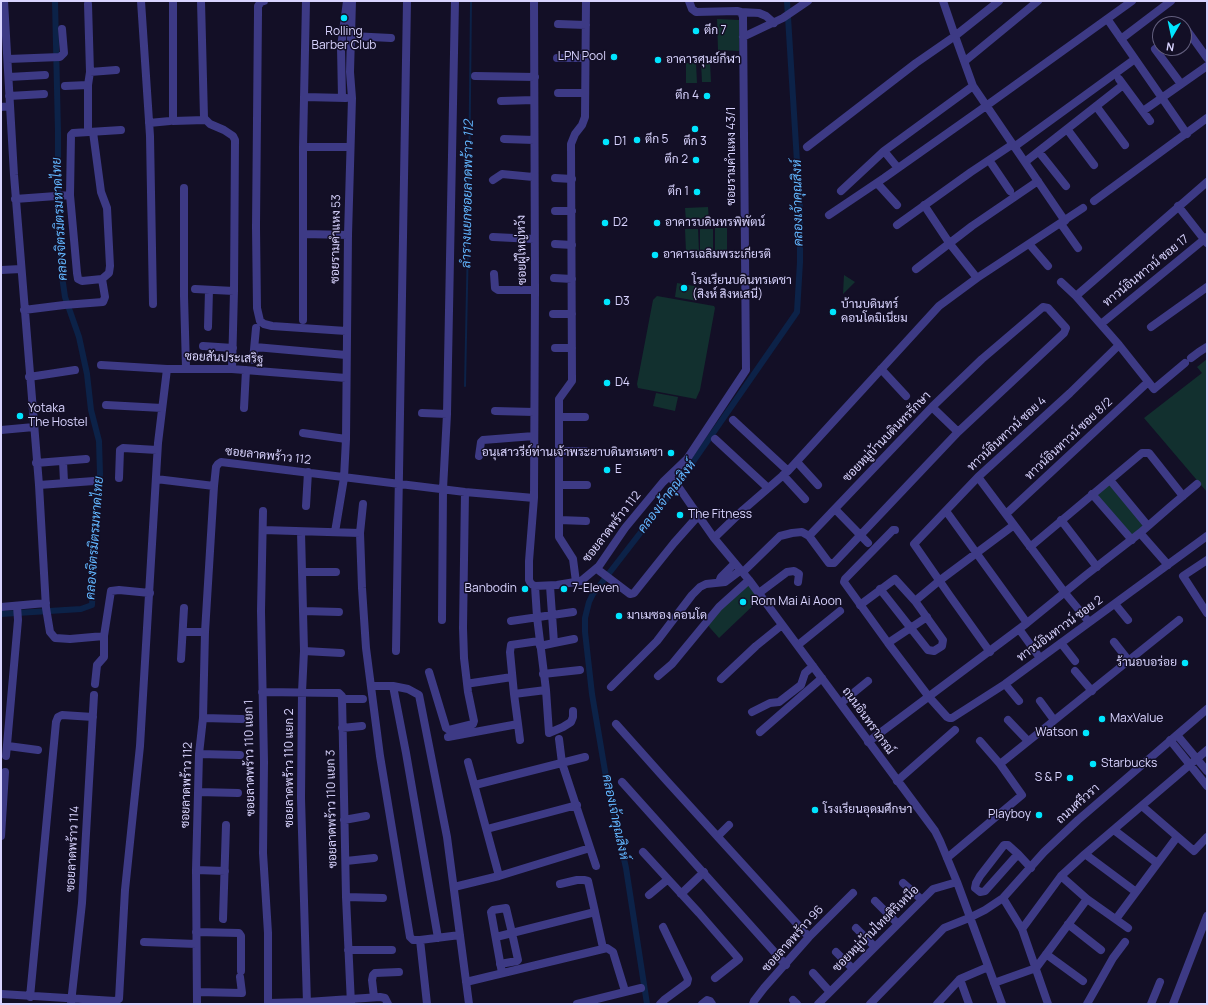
<!DOCTYPE html>
<meta charset="utf-8">
<style>
body{margin:0}
#map{position:relative;width:1208px;height:1005px;overflow:hidden;background:#130f26;font-family:Manrope,sans-serif}
canvas{display:block}
.frame{position:absolute;inset:0;border:2px solid #d9d4ff;pointer-events:none}
.north{position:absolute;left:1152px;top:16px;width:40px;height:40px;box-sizing:border-box;background:#130f26;border:1px solid #625e7d;border-radius:50%;rotate:189deg;font-size:11px;font-weight:700;line-height:16px;text-align:center;color:#d9d4ff}
.north::after{content:'';display:block;margin:auto;width:14px;height:18px;background:#00e5ff;clip-path:polygon(50% 0,100% 100%,50% 72%,0 100%)}
</style>
<div id="map">
<canvas width="1208" height="1005"></canvas>
<div class="frame"></div>
<div class="north">N</div>
</div>
<script>
const c = document.querySelector('canvas').getContext('2d');
c.lineJoin = 'round';
function paint(path, color) { c.fillStyle = color; c.fill(path, 'evenodd'); }
const shape = rows => new Path2D(rows.map(r => 'M' + r).join(''));
function strokePath(path, color, width, dash) { c.strokeStyle = color; c.lineWidth = width; c.lineCap = dash ? 'butt' : 'round'; c.setLineDash(dash || []); c.stroke(path); }
function label(font, color, halo, rows, align = 'center') {
  c.font = font + ' Manrope,Sarabun,sans-serif'; c.lineWidth = 3; c.setLineDash([]); c.textBaseline = 'middle'; c.strokeStyle = halo; c.fillStyle = color; for (const [text, x, y, turn = 0] of rows) {
    c.save(); c.translate(x, y); c.rotate((+turn || 0) * Math.PI / 180); c.textAlign = isNaN(turn) ? turn : align; if (halo) c.strokeText(text, 0, 0); c.fillText(text, 0, 0); c.restore();
  }
}
paint(shape([
 [717,19,739,20,739,51,718,50],
 [701,62,710,62,711,82,702,82],
 [686,63,696,63,697,83,686,83],
 [708,207,709,221,686,221,685,208],
 [715,228,727,228,727,252,715,252],
 [685,229,698,229,699,252,686,252],
 [700,229,713,229,713,252,700,252],
 [844,275,855,282,843,294],
 [677,283,700,287,697,301,675,297],
 [657,296,714,306,715,308,700,390,696,399,638,388,637,384,653,300],
 [1207,359,1207,492,1144,418,1202,373,1197,367],
 [656,393,678,397,675,411,653,406],
 [1109,482,1146,527,1133,538,1095,494],
 [749,580,761,598,719,638,704,621]
]), '#12302f');
strokePath(shape([
 [465,386,469,191,471,1]
]), '#0c2248', 2);
strokePath(shape([
 [1,614,81,609,92,605,94,568,95,511,100,474,99,441,91,410,87,374,79,337,65,297,62,276,58,226,58,132,55,1],
 [647,1004,626,868,607,783,592,694,585,632,585,618,589,602,593,594,672,492,797,312,800,262,800,210,787,1]
]), '#0c2248', 6);
strokePath(shape([
 [4,1,14,175,39,485,46,608,50,632,55,638,70,639,104,636,111,591,119,590,150,593],
 [141,1,150,136,153,304],
 [173,1,173,121,205,120],
 [201,1,204,118,210,124,224,130,233,136,235,140,234,291,232,369],
 [264,1,261,2,258,6,258,13,256,227,257,308,260,321,264,324,272,326,346,331],
 [534,1,535,290,534,498,529,561,529,580,531,584,535,586,557,585,581,581,599,566,625,528,663,482,687,459,746,370,743,17,741,12,737,11,696,12,692,9,689,1],
 [999,1,955,36,973,86,1065,221],
 [88,4,90,72,88,85,88,132],
 [741,12,759,13,766,16,774,23],
 [1108,20,1187,134],
 [558,24,586,25],
 [1184,26,1207,58],
 [351,36,391,38],
 [743,37,783,18,808,1],
 [1121,39,1171,1],
 [1155,49,1181,84],
 [557,58,585,58],
 [8,59,60,57,64,53,62,29],
 [965,61,1038,1],
 [90,72,116,70],
 [475,76,535,77],
 [9,77,45,75],
 [1119,79,1150,121],
 [65,86,88,85],
 [558,93,585,93],
 [9,96,44,94],
 [304,97,346,98],
 [342,98,341,47,347,1],
 [501,101,534,100],
 [1096,106,1125,145],
 [1,107,10,106],
 [1143,111,1207,66],
 [149,123,170,121],
 [1067,129,1094,165],
 [93,132,101,192,107,208,110,266,109,273,102,279,82,281,78,279,77,273,70,195,71,135,73,133,121,130],
 [504,139,534,140],
 [303,147,350,147],
 [807,147,916,63,955,36,943,1],
 [1014,147,1135,59],
 [884,151,898,168],
 [1039,152,1066,186],
 [989,160,1010,191],
 [1025,162,1123,85],
 [555,178,572,179],
 [493,180,502,174,533,177],
 [877,183,897,205],
 [184,188,184,296,186,368],
 [841,191,884,151,973,86],
 [15,199,70,195],
 [1094,201,1207,118],
 [924,205,950,244,977,278],
 [1178,206,1207,243],
 [555,211,572,211],
 [829,215,884,178,986,106,1132,1],
 [1061,224,1078,248],
 [897,225,971,172,1013,144],
 [304,234,348,235],
 [493,237,534,239],
 [555,244,572,245],
 [1030,245,1048,266],
 [916,269,972,226,1038,181],
 [1,270,21,269],
 [494,274,495,288,498,290,535,290],
 [554,278,572,279],
 [1061,282,1076,296,1119,345,1154,389,1185,363],
 [195,289,234,291],
 [1076,296,1207,182],
 [24,310,64,305,103,302,105,297,102,279],
 [553,314,572,314],
 [303,320,303,147,306,1],
 [1101,324,1207,237],
 [208,327,209,290],
 [1151,327,1207,287],
 [203,346,233,348],
 [255,347,346,355],
 [555,348,572,348],
 [1191,358,1199,352,1207,347],
 [253,360,256,328],
 [101,365,167,369,232,369,346,378],
 [881,369,906,396],
 [29,377,75,370],
 [106,405,162,408],
 [932,407,958,432],
 [244,408,246,370],
 [495,411,534,412],
 [422,413,447,414],
 [559,417,585,417],
 [733,420,788,471],
 [1,430,34,427],
 [303,433,346,439],
 [715,439,768,488],
 [560,451,585,451],
 [479,456,481,442,483,440,534,436],
 [63,461,64,482],
 [797,462,818,485],
 [36,463,86,459],
 [783,475,805,499],
 [669,477,675,482,714,538,749,580,935,831,940,841,957,882,1002,1004],
 [978,477,1065,593,1089,622],
 [119,478,120,450,123,448,157,450],
 [156,479,214,486],
 [1110,480,1148,526],
 [39,485,94,481],
 [559,485,587,485],
 [1092,494,1132,540],
 [363,504,360,533,362,588,366,648,380,756,410,937,413,940,420,940,460,935],
 [306,506,308,472],
 [835,509,868,543],
 [263,511,261,611,264,762,263,853,268,933,268,1004],
 [946,511,1027,623],
 [1006,514,1148,382],
 [559,520,586,521],
 [1061,520,1097,567],
 [263,530,360,533],
 [895,530,893,530,845,579,844,582,888,643,929,697,947,717,949,718,952,718,1005,684,1207,536],
 [301,532,304,651,302,692,301,798,307,1004],
 [335,532,344,478,346,439,348,235,352,98,350,72,352,1],
 [1140,533,1168,565],
 [714,538,743,510,788,471,939,306,977,278,1083,208],
 [1030,547,1142,453,1149,453,1183,496],
 [1207,560,1183,576,1207,613],
 [597,569,630,594,634,593,674,543,698,516],
 [302,572,336,572],
 [743,572,780,536,792,533,802,532,809,536,932,407,982,359,1043,307,1048,308,1066,328,1064,333,958,432,834,563,829,563,809,536],
 [576,582,573,559,559,537,559,399,572,381,571,144,575,134,582,125,585,117,586,1],
 [719,582,721,577,735,563],
 [880,589,928,650,934,651,942,646,943,640,915,601],
 [759,593,787,572,794,571,799,574,798,582],
 [1115,604,1128,620],
 [860,605,895,579,915,601,939,581,1014,525],
 [1,607,46,603],
 [303,611,339,612],
 [442,620,443,489,447,414,455,1],
 [511,621,573,612],
 [1019,629,1040,658],
 [183,632,205,632],
 [1114,642,1129,661],
 [554,643,574,639],
 [888,643,927,617],
 [1061,643,1075,661],
 [798,645,840,611],
 [540,646,554,643,550,586],
 [304,651,341,653],
 [396,651,407,1],
 [990,652,950,596,914,544,978,477,1070,393,1119,345],
 [181,659,184,608],
 [1075,671,1092,691],
 [429,672,446,728,449,730,473,724,474,721,468,692,464,658,463,628,465,492],
 [543,674,580,670],
 [658,676,672,664,719,607,749,580],
 [721,679,756,646,782,625],
 [472,683,512,677],
 [95,684,97,665,104,657,104,636],
 [1005,684,1019,701],
 [371,686,393,686,408,689,419,695,447,837,469,1004],
 [393,686,406,753,438,938],
 [611,687,657,641,692,595,700,587,706,584,725,582,741,570],
 [546,690,549,733,563,727,571,722,573,717,573,711],
 [262,692,339,693,342,696,346,897,351,1004],
 [514,694,510,652,511,645,539,641],
 [342,699,363,699],
 [1040,701,1054,720],
 [841,703,868,681],
 [752,712,770,703,779,702,801,685,805,673,813,666],
 [203,718,242,719],
 [1008,720,1028,741],
 [518,724,520,740],
 [616,724,666,780,809,937],
 [342,728,362,726],
 [760,732,822,678],
 [1177,735,1207,771],
 [448,737,518,724,514,694,546,690,537,617,535,586],
 [559,739,562,763,596,866],
 [1170,740,1207,786],
 [868,742,1027,623,1086,575,1140,533,1171,506,1197,484],
 [8,746,38,750],
 [199,754,240,755],
 [6,756,18,620,17,606],
 [468,762,499,876],
 [1000,764,1179,620],
 [897,781,955,730],
 [622,782,786,965],
 [475,785,585,757],
 [198,792,238,793],
 [1142,806,1194,851,1207,837],
 [344,820,366,816],
 [487,829,577,805],
 [1114,830,1157,863],
 [1,836,5,772],
 [718,836,729,825],
 [643,852,699,913,739,959,715,978],
 [1018,854,985,891,980,892,975,888,976,883,980,876,1004,845,1008,845,1018,854,1031,868],
 [1085,854,1136,892],
 [947,858,1022,795,1000,764,980,741],
 [346,861,374,858],
 [196,870,225,871],
 [1061,876,1087,899,1128,928],
 [903,883,922,900],
 [454,887,499,876,590,848],
 [681,894,704,872],
 [649,895,667,880],
 [346,897,383,898],
 [1003,898,1022,929,1048,1004],
 [875,901,898,924],
 [595,912,603,948],
 [223,919,226,825],
 [1116,919,1177,837],
 [1068,924,1101,950],
 [856,928,875,947],
 [1022,929,1061,876,1085,854,1207,750],
 [196,932,239,933,241,936,241,971],
 [496,937,512,933,518,960,517,961,500,964],
 [420,940,427,1004],
 [144,942,196,944],
 [348,950,392,950],
 [836,952,852,968],
 [1046,954,1083,981],
 [502,973,491,912,493,910,506,908,512,933,595,912,588,881,584,880,577,880,560,884],
 [813,973,830,992],
 [960,979,969,1004],
 [466,982,607,948,613,952,625,991],
 [994,983,1036,968,1087,899],
 [197,992,242,993,240,977],
 [1,994,115,1001,119,999,125,890,140,746,158,443,167,369],
 [30,997,56,722,58,717,62,715,93,717],
 [374,997,372,980,373,975,375,973,399,972],
 [793,1000,797,1004],
 [71,1003,82,903,94,695],
 [268,1003,307,1002,380,997,385,998,388,1004],
 [197,1004,196,870,199,754,203,718,205,632,214,486,216,467,218,464,221,462,465,492,534,498],
 [577,1004,641,988],
 [660,1004,664,1000,687,983,688,979,663,927],
 [702,1004,707,1000,710,1001,712,1004],
 [753,1004,754,1001,764,988,809,937,853,893],
 [818,1004,933,889,957,882],
 [870,1004,944,928,969,918,985,910,1003,898,1044,852,1078,820,1207,709],
 [937,1004,960,979,988,967],
 [1087,1004,1113,958,1125,942],
 [1151,1004,1160,982],
 [1173,1004,1207,916]
]), '#3d3a85', 8);
for (const [x, y, r, color] of [
 [344,18,4,"#00e5ff"],
 [696,31,4,"#00e5ff"],
 [614,57,4,"#00e5ff"],
 [658,60,4,"#00e5ff"],
 [707,96,4,"#00e5ff"],
 [695,129,4,"#00e5ff"],
 [637,140,4,"#00e5ff"],
 [606,142,4,"#00e5ff"],
 [696,160,4,"#00e5ff"],
 [697,192,4,"#00e5ff"],
 [605,223,4,"#00e5ff"],
 [657,223,4,"#00e5ff"],
 [655,255,4,"#00e5ff"],
 [684,288,4,"#00e5ff"],
 [607,302,4,"#00e5ff"],
 [833,312,4,"#00e5ff"],
 [607,383,4,"#00e5ff"],
 [20,416,4,"#00e5ff"],
 [671,453,4,"#00e5ff"],
 [607,470,4,"#00e5ff"],
 [680,515,4,"#00e5ff"],
 [525,589,4,"#00e5ff"],
 [564,589,4,"#00e5ff"],
 [743,602,4,"#00e5ff"],
 [619,616,4,"#00e5ff"],
 [1185,663,4,"#00e5ff"],
 [1102,719,4,"#00e5ff"],
 [1086,733,4,"#00e5ff"],
 [1093,764,4,"#00e5ff"],
 [1070,778,4,"#00e5ff"],
 [815,810,4,"#00e5ff"],
 [1039,815,4,"#00e5ff"]
]) { const dot = new Path2D(); dot.arc(x, y, r, 0, 2 * Math.PI); c.fillStyle = color; c.fill(dot); strokePath(dot, '#130f26', 1.5); }
label('12px', '#d9d4ff', '#130f26', [
 ["ตึก 7",704,31],
 ["Rolling",344,32,"center"],
 ["Barber Club",344,46,"center"],
 ["LPN Pool",606,57,"right"],
 ["อาคารศุนย์กีฬา",666,60],
 ["ตึก 4",699,96,"right"],
 ["ตึก 5",645,140],
 ["D1",614,142],
 ["ตึก 3",695,142,"center"],
 ["ตึก 2",688,160,"right"],
 ["ตึก 1",689,192,"right"],
 ["D2",613,223],
 ["อาคารบดินทรพิพัตน์",665,223],
 ["อาคารเฉลิมพระเกียรติ",663,255],
 ["โรงเรียนบดินทรเดชา",692,281],
 ["(สิงห์ สิงหเสนี)",692,295],
 ["D3",615,302],
 ["บ้านบดินทร์",841,305],
 ["คอนโดมิเนียม",841,319],
 ["D4",615,383],
 ["Yotaka",28,409],
 ["The Hostel",28,423],
 ["อนุเสาวรีย์ท่านเจ้าพระยาบดินทรเดชา",663,453,"right"],
 ["E",615,470],
 ["The Fitness",688,515],
 ["Banbodin",517,589,"right"],
 ["7-Eleven",572,589],
 ["Rom Mai Ai Aoon",751,602],
 ["มาเมซอง คอนโด",627,616],
 ["ร้านอบอร่อย",1177,663,"right"],
 ["MaxValue",1110,719],
 ["Watson",1078,733,"right"],
 ["Starbucks",1101,764],
 ["S & P",1062,778,"right"],
 ["โรงเรียนอุดมศึกษา",823,810],
 ["Playboy",1031,815,"right"]
], 'left');
label('12px', '#d9d4ff', '#130f26', [
 ["ซอยรามคำแหง 43/1",732,156,-90],
 ["ซอยรามคำแหง 53",336,239,-89],
 ["ซอยผู้ใหญ่หวัง",522,250,-91],
 ["ทาวน์อินทาวน์ ซอย 17",1146,271,-39],
 ["ซอยสันประเสริฐ",224,358,2],
 ["ทาวน์อินทาวน์ ซอย 4",1007,434,-43],
 ["ซอยหมู่บ้านบดินทรรักษา",887,437,-46],
 ["ทาวน์อินทาวน์ ซอย 8/2",1069,439,-43],
 ["ซอยลาดพร้าว 112",268,456,6],
 ["ซอยลาดพร้าว 112",612,527,-52],
 ["ทาวน์อินทาวน์ ซอย 2",1060,629,-36],
 ["ถนนอินทราภรณ์",868,721,54],
 ["ซอยลาดพร้าว 110 แยก 1",250,758,-91],
 ["ซอยลาดพร้าว 110 แยก 2",290,768,-90],
 ["ซอยลาดพร้าว 112",187,785,-88],
 ["ถนนศรีวรา",1078,804,-42],
 ["ซอยลาดพร้าว 110 แยก 3",332,809,-91],
 ["ซอยลาดพร้าว 114",73,849,-87],
 ["ซอยหมู่บ้านไทยศิริเหนือ",876,929,-45],
 ["ซอยลาดพร้าว 96",793,939,-48]
]);
label('italic 13px', '#62b6ff', '#130f26', [
 ["ลำรางแยกซอยลาดพร้าว 112",468,194,-89],
 ["คลองเจ้าคุณสิงห์",798,203,-91],
 ["คลองจิตรมิตรมหาดไทย",60,219,-93],
 ["คลองเจ้าคุณสิงห์",667,497,-53],
 ["คลองจิตรมิตรมหาดไทย",95,538,-86],
 ["คลองเจ้าคุณสิงห์",615,817,78]
]);
</script>
